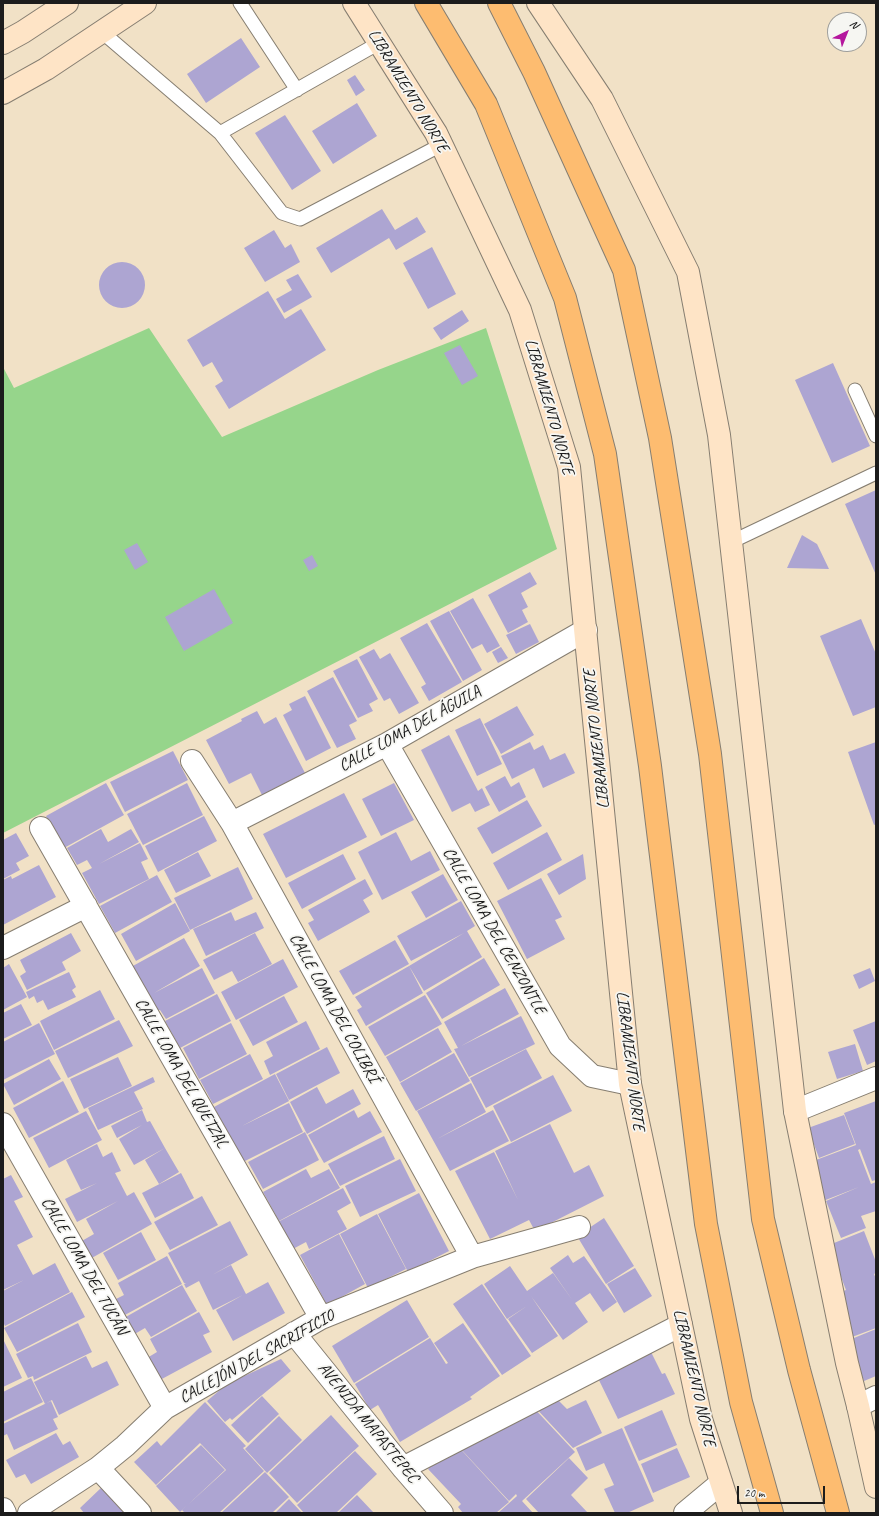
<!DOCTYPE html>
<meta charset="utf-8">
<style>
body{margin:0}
#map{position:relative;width:879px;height:1516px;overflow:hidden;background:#f1e1c6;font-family:Caveat,sans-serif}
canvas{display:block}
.frame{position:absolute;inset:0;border:4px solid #1c1c1c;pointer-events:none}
.north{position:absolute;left:827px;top:12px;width:40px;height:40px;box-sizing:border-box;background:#f6f6f2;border:1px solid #9f9f9c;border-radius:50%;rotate:43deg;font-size:11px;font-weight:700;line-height:16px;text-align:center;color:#1c1c1c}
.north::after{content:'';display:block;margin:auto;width:14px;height:18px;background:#b5179e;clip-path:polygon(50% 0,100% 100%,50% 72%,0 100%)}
.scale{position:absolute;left:737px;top:1486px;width:88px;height:18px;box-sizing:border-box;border:2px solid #1c1c1c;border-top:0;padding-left:5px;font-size:12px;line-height:14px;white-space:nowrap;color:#1c1c1c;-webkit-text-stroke:3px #f6f6f2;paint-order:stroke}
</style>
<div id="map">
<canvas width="879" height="1516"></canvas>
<div class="frame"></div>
<div class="north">N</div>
<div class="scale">20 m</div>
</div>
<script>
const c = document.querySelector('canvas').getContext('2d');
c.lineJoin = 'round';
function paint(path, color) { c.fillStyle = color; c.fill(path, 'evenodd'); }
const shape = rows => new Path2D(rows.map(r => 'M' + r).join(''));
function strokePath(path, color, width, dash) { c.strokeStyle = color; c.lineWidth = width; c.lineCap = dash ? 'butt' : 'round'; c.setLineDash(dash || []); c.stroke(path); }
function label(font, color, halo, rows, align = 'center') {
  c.font = font + ' Caveat,sans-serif'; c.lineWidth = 3.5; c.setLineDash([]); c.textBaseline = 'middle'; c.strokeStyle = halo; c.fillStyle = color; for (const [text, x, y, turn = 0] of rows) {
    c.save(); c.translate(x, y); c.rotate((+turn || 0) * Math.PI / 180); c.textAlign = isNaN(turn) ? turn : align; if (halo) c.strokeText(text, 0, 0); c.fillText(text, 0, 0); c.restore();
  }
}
paint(shape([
 [149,328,222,437,378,370,486,328,557,549,3,833,3,367,14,388]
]), '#96d58b');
paint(shape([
 [241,38,260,67,206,103,187,74],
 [355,75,365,90,356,96,347,80],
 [357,103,377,136,333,164,312,131],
 [285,115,321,171,292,190,255,133],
 [382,209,395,230,417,217,426,232,396,250,389,238,331,273,316,248],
 [274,230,285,248,291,244,300,262,265,282,244,248],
 [432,247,456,294,428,309,403,263],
 '99 285a23 23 0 1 1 46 0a23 23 0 1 1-46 0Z',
 [298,274,312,297,284,313,276,299,292,290,286,280],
 [268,291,285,319,301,309,326,350,229,409,215,386,223,381,212,362,203,367,187,340],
 [462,310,469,321,441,340,433,328],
 [460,345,478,376,462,385,444,353],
 [833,363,870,446,832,463,795,380],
 [876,490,876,575,845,504],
 [802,535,817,544,829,569,787,568],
 [137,543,148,562,135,570,124,550],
 [312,555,318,566,309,571,303,560],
 [530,572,537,584,521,593,528,607,522,610,528,622,508,633,488,595],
 [214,589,233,623,184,651,165,617],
 [473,598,500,646,487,653,482,644,472,649,450,611],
 [449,611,482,670,463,681,430,621],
 [861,619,876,654,876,707,853,716,820,636],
 [427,623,462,682,429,701,421,687,426,684,400,638],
 [530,624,539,642,516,654,506,635],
 [501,647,508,658,498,663,492,652],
 [374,649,380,659,390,653,419,703,399,714,390,698,384,701,359,657],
 [357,659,378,699,369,704,373,711,358,718,333,671],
 [333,677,357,721,349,725,356,739,337,748,307,691],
 [305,696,331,748,306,761,283,715,292,710,289,704],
 [517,706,534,735,501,754,484,724],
 [257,711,264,724,276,717,305,773,262,795,251,773,229,784,206,740,242,721,241,719],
 [480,718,502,764,477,776,455,730],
 [449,735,478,791,482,788,490,805,475,812,470,803,452,812,421,750],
 [530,742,534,750,543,745,550,760,565,753,575,773,543,788,534,768,512,779,501,756],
 [876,742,876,824,874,825,848,752],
 [173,751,188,780,125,812,110,782],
 [505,776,511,787,519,782,526,797,499,812,485,787],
 [106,783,124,815,64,848,46,816],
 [187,783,203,815,143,845,127,814],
 [394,783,414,820,381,836,362,799],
 [344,793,367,837,286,878,263,834],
 [527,800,542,826,492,854,477,828],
 [204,816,217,841,158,872,145,846],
 [101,829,108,842,131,829,139,842,99,864,140,843,148,859,141,862,149,879,99,904,82,873,92,868,87,860,77,865,67,848],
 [396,832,411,861,430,851,440,870,382,900,358,852],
 [547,832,562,860,508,890,493,863],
 [16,833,29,856,16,863,20,870,3,879,3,840],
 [198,852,211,876,176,893,164,870],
 [343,854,356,879,302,909,288,883],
 [583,854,586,879,559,895,547,874],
 [39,865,56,897,3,925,3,880,11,876,12,879],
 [238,867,253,899,190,930,174,898],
 [443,874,458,900,426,918,411,892],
 [157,875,172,902,115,933,100,906],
 [541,878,562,917,555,920,565,939,527,959,497,901],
 [365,879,373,894,363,900,370,912,318,941,308,923,314,920,308,910],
 [461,901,475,926,467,931,482,957,424,991,409,966,464,933,411,961,397,936],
 [175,903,190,931,136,961,121,934],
 [231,912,235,921,256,912,264,928,206,956,193,929],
 [71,933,81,951,62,962,66,970,27,990,20,976,26,972,20,960],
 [255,933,272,964,238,982,232,971,214,980,203,960],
 [184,938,200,966,154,993,202,968,215,993,166,1019,160,1010,154,1010,131,967],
 [395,940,409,964,353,995,339,971],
 [484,958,500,985,442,1019,426,993],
 [283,959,298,987,236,1020,221,992],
 [9,964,27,997,3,1010,3,968],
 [409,966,423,993,366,1026,357,1010,362,1007,355,997],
 [870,968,875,981,859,989,853,975],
 [69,972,76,987,72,990,76,997,48,1010,43,1000,37,1003,34,996,29,999,26,992],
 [505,988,519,1014,461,1046,521,1016,535,1044,469,1077,454,1049,458,1048,444,1022],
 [100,990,115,1019,54,1050,40,1021],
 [217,994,231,1021,180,1048,165,1021],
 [425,995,442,1024,385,1056,368,1027],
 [284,996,298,1022,253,1046,239,1020],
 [21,1004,32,1025,3,1039,3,1013],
 [119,1020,133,1046,68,1078,55,1051],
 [306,1021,320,1049,270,1075,264,1061,273,1056,266,1042],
 [876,1021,876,1061,867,1065,853,1030],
 [39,1023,55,1054,3,1080,3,1042],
 [231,1023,247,1054,199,1079,183,1048],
 [438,1028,452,1052,400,1082,386,1057],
 [855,1044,863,1071,837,1079,828,1052],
 [327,1047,340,1073,289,1100,276,1074],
 [526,1049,542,1078,486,1108,470,1078],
 [454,1053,470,1081,416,1111,400,1083],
 [250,1054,263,1079,213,1104,200,1080],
 [118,1057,132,1086,84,1109,70,1079],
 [49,1059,61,1079,14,1105,3,1084],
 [275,1074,289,1101,242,1126,289,1103,303,1132,243,1162,214,1107],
 [553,1075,572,1111,511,1142,493,1106],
 [153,1077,155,1082,134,1092,143,1109,98,1130,88,1108],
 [63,1081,79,1112,29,1138,13,1108],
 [471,1083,486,1112,437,1139,493,1110,509,1141,450,1171,417,1111],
 [317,1087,326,1104,353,1089,361,1104,307,1134,290,1102],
 [876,1101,876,1180,872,1181,860,1149,858,1150,871,1184,876,1182,876,1211,861,1216,866,1228,841,1238,826,1201,859,1187,823,1201,808,1163,856,1145,844,1113],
 [142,1110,147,1122,150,1121,165,1148,134,1165,119,1139,142,1125,117,1138,111,1126],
 [354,1110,358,1118,370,1111,382,1132,324,1163,308,1135],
 [86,1111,102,1140,49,1168,33,1138],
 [844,1115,855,1144,819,1158,808,1128],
 [550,1124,574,1173,589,1165,604,1196,535,1231,529,1220,490,1239,455,1171,494,1152,518,1200,495,1151],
 [305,1132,319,1160,263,1189,248,1162],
 [384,1136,395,1159,340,1186,328,1164],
 [97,1144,103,1157,112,1152,121,1171,115,1173,127,1196,134,1192,152,1224,90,1259,80,1242,94,1234,86,1219,118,1201,77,1222,65,1199,97,1183,81,1190,66,1160],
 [165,1148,179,1172,159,1184,145,1160],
 [400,1159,416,1191,360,1217,345,1186],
 [306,1169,311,1178,329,1169,340,1188,279,1221,263,1192],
 [181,1173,194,1198,155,1218,142,1193],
 [11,1175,23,1197,14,1201,33,1237,17,1245,33,1275,55,1263,70,1292,5,1326,3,1322,3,1291,24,1280,3,1290,3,1253,12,1249,3,1253,3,1179],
 [343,1188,351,1203,337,1211,347,1229,309,1249,306,1242,291,1250,276,1223],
 [419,1193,449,1251,408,1272,378,1214],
 [202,1196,218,1225,170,1250,154,1222],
 [377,1214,406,1269,368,1288,340,1234],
 [604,1218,634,1266,606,1284,577,1236],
 [230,1221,248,1255,212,1275,231,1265,246,1294,268,1282,285,1313,233,1341,216,1310,243,1295,213,1310,199,1281,186,1288,184,1284,186,1283,184,1283,168,1253],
 [864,1231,876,1262,876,1273,874,1274,876,1279,875,1279,876,1328,852,1337,836,1294,846,1290,829,1245],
 [141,1232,156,1260,118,1280,103,1253],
 [339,1234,365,1284,327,1305,300,1255],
 [568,1255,573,1263,584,1256,617,1302,603,1312,590,1293,575,1303,588,1322,563,1340,531,1296,558,1336,532,1353,508,1319,527,1306,507,1319,484,1284,510,1266,527,1291,553,1273,573,1301,550,1268],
 [167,1256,182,1284,123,1316,114,1300,124,1295,118,1283],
 [635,1268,652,1296,624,1313,607,1284],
 [482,1284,531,1356,502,1375,453,1304],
 [182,1285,197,1311,151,1337,145,1328,133,1335,124,1318],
 [72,1292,85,1317,17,1352,4,1328],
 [407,1300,429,1337,354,1383,332,1346],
 [199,1312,210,1332,203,1335,212,1352,160,1380,147,1358,157,1352,150,1339],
 [78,1323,92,1352,34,1380,33,1376,28,1378,16,1354],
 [463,1323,500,1376,470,1397,472,1399,400,1442,378,1405,370,1410,355,1384,430,1338,446,1364,448,1363,434,1343],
 [876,1329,876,1376,864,1381,849,1340],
 [3,1339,22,1378,3,1387],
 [649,1348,662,1374,665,1373,675,1394,618,1419,595,1372],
 [86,1356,92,1368,107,1361,119,1385,59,1415,52,1400,45,1404,34,1382],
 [281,1359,291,1371,232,1420,230,1418,225,1422,207,1401,227,1384],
 [31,1378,43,1402,3,1422,3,1392],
 [262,1396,279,1414,248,1443,231,1425],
 [554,1396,567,1409,586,1400,602,1433,573,1448,533,1405],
 [51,1401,58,1417,53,1419,58,1429,14,1450,7,1434,3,1436,3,1424],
 [205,1402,246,1446,243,1448,264,1471,219,1513,185,1513,182,1510,226,1470,200,1443,156,1485,134,1462,157,1441,161,1446],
 [532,1406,575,1452,522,1501,533,1513,498,1513,517,1496,516,1494,509,1501,459,1447],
 [662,1410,677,1445,639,1461,624,1427],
 [331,1415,359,1446,297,1503,269,1473],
 [279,1416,302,1440,267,1473,245,1449],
 [622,1428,654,1501,627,1513,615,1513,604,1489,614,1485,604,1463,586,1471,576,1448],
 [56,1433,63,1445,70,1441,79,1457,31,1484,25,1474,16,1478,6,1460],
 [455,1443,509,1502,496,1513,463,1513,458,1507,461,1504,428,1469],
 [201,1445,225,1470,180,1512,156,1486],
 [677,1448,690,1477,653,1493,641,1464],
 [355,1451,377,1474,336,1513,304,1513,297,1505],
 [569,1458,588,1478,571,1495,588,1513,539,1513,526,1499],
 [265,1472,289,1497,272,1513,221,1513],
 [102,1487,130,1513,84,1513,80,1508],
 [357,1495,374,1513,338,1513],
 [289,1499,302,1513,275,1513]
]), '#ada5d2');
const lane = shape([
 [240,3,297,90],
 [102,32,220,133,379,43],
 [220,133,282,213,300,219,441,145],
 [855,390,876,436],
 [731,542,876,473]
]);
const street = shape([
 [387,744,560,1046,592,1076,630,1084],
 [192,761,232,823,472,1257],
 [232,823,387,744,586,630],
 [41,828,321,1318],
 [3,948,86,906],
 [795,1111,876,1078],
 [3,1124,165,1408],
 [294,1333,403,1468,442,1513],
 [858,1406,876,1397],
 [98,1468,140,1513],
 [403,1468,681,1325],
 [3,1509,5,1513],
 [29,1513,98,1468,125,1446,165,1408,321,1318,472,1257,579,1227],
 [685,1513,721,1483]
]);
const secondary = shape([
 [354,3,436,133,520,310,569,467,630,1084,701,1419,731,1513],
 [538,3,602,99,688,272,719,435,795,1111,847,1363,858,1406,876,1487],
 [3,43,23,32,67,3],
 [3,93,46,69,145,3]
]);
const highway = shape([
 [426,3,486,104,565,298,605,454,650,766,706,1224,741,1402,772,1513],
 [499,3,534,72,624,270,660,438,710,754,763,1219,799,1370,838,1513]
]);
strokePath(lane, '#867e71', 15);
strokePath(street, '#867e71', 24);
strokePath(secondary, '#867e71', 24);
strokePath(highway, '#867e71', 24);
strokePath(lane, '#fff', 13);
strokePath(street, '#fff', 22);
strokePath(secondary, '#fee4c6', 22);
strokePath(highway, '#fdbc70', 22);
label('17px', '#1c1c1c', '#f6f6f2', [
 ["LIBRAMIENTO NORTE",408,91,59],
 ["LIBRAMIENTO NORTE",549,407,74],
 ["CALLE LOMA DEL ÁGUILA",410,729,-29],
 ["LIBRAMIENTO NORTE",597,739,-96],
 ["CALLE LOMA DEL CENZONTLE",494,931,60],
 ["CALLE LOMA DEL COLIBRÍ",334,1008,61],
 ["LIBRAMIENTO NORTE",630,1061,83],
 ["CALLE LOMA DEL QUETZAL",181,1073,60],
 ["CALLE LOMA DEL TUCÁN",84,1266,60],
 ["CALLEJÓN DEL SACRIFICIO",257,1357,-29],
 ["LIBRAMIENTO NORTE",694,1378,77],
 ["AVENIDA MAPASTEPEC",368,1423,51]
]);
</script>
